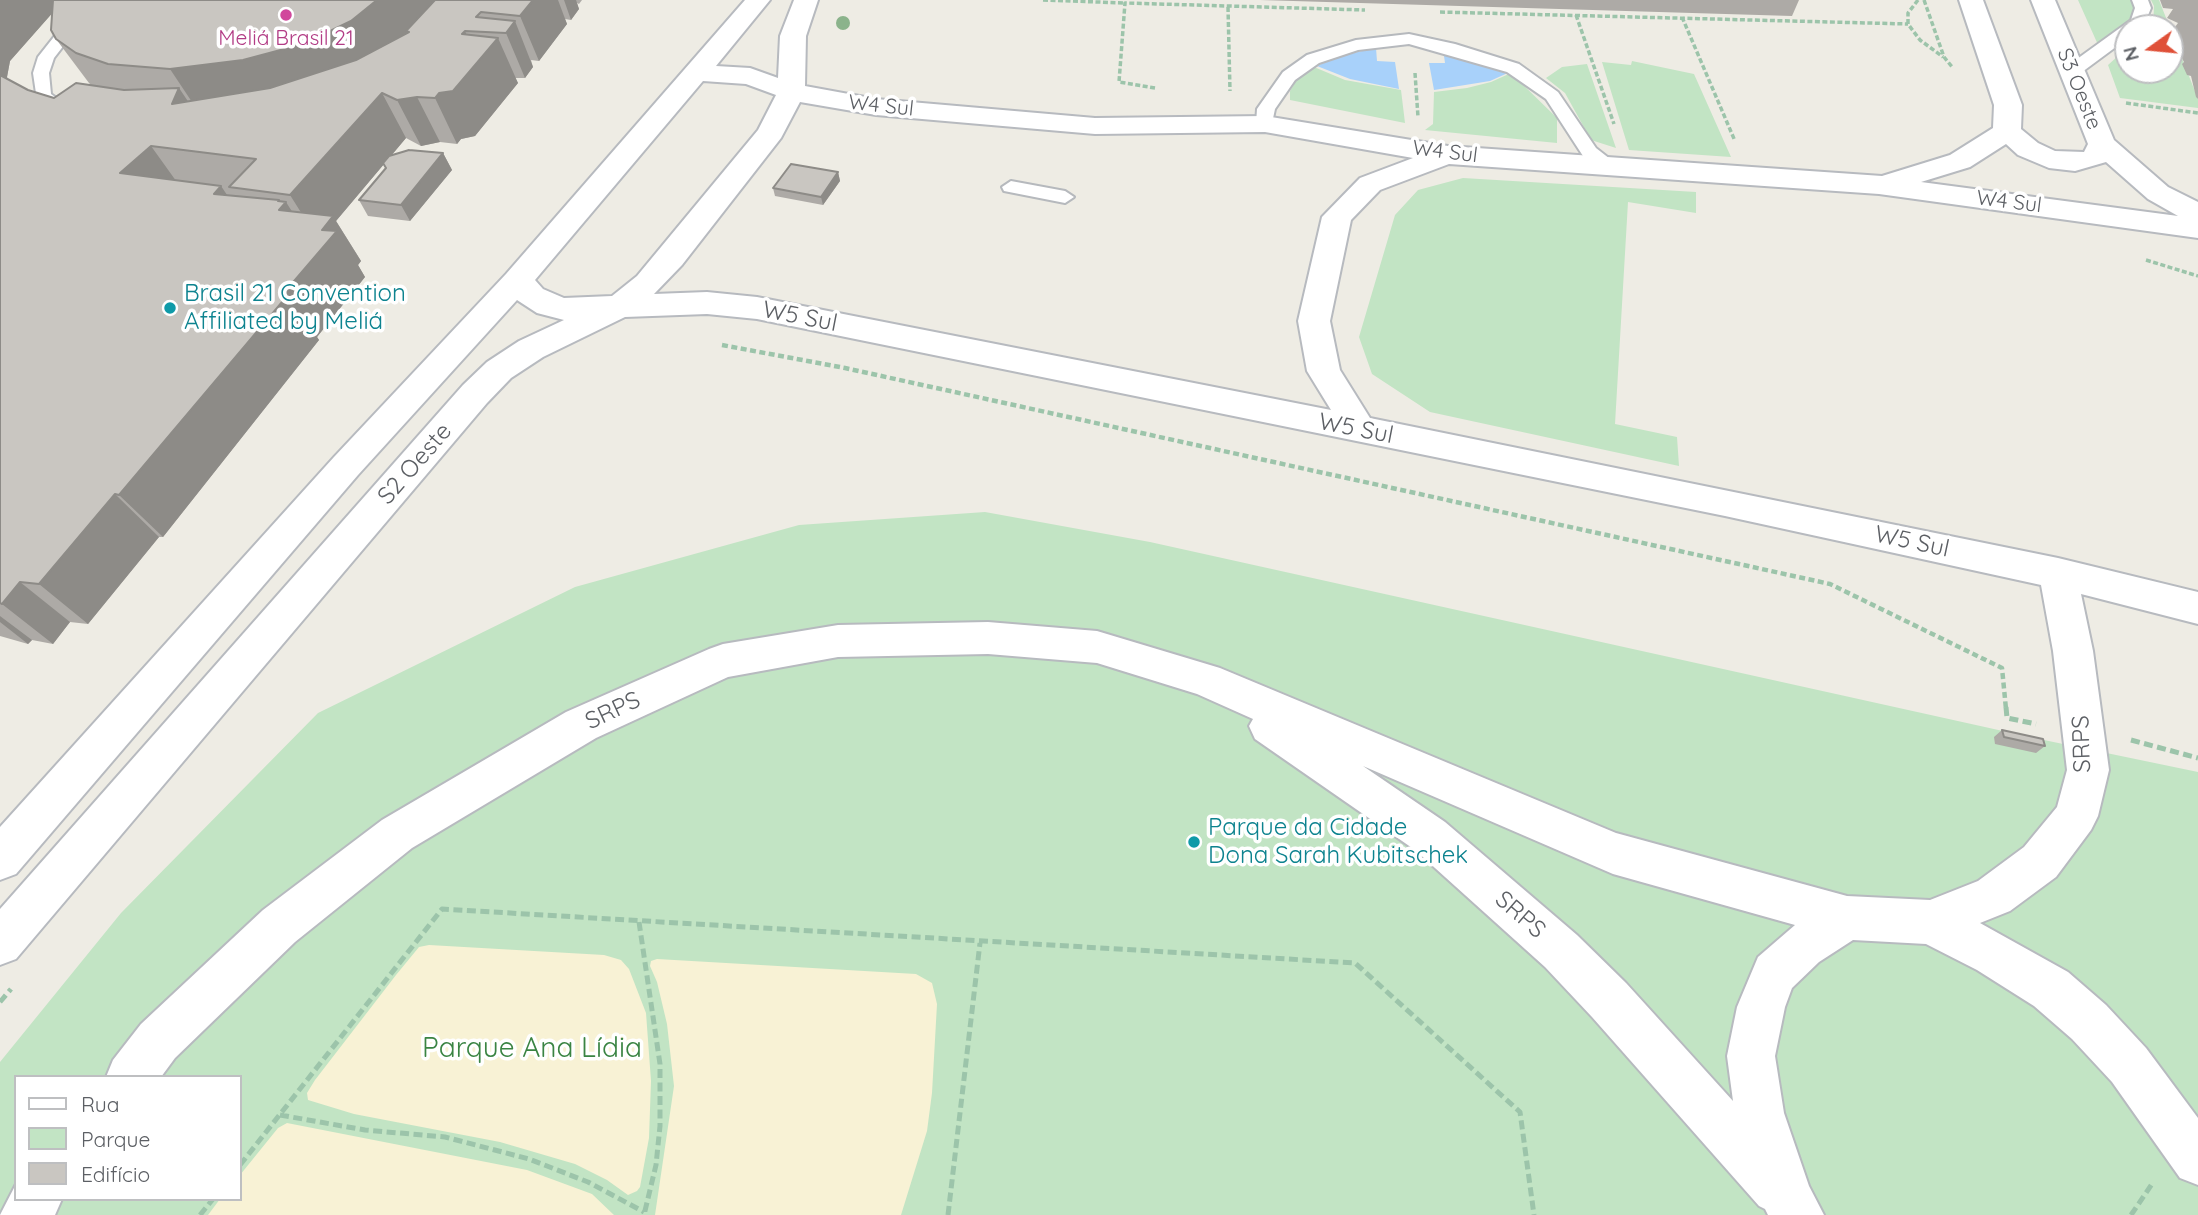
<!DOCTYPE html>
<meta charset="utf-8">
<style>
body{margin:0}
#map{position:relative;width:2198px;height:1215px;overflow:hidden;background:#eeece4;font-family:Quicksand,sans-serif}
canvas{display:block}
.legend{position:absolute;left:14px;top:1075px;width:228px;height:126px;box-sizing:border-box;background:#fff;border:2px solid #bebfc1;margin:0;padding:9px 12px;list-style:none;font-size:21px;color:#5c5f64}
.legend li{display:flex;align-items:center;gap:14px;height:35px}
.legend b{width:35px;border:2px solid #bebfc1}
.north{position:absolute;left:2114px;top:14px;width:70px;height:70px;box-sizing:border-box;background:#fff;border:2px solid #bebfc1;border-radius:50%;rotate:255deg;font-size:19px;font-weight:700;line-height:28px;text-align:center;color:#5c5f64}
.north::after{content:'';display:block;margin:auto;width:24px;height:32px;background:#df5038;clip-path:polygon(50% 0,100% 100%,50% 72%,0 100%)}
</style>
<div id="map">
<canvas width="2198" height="1215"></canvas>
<ul class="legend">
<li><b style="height:9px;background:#fff"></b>Rua</li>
<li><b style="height:19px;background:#c2e4c4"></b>Parque</li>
<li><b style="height:19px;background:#c9c6c1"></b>Edifício</li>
</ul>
<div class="north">N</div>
</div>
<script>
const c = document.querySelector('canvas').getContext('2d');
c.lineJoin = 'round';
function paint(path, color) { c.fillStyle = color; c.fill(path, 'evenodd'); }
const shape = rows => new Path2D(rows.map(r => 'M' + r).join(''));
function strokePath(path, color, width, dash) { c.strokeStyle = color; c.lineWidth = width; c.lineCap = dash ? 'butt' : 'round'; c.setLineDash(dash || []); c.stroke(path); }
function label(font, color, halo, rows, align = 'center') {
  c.font = font + ' Quicksand,sans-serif'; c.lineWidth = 7; c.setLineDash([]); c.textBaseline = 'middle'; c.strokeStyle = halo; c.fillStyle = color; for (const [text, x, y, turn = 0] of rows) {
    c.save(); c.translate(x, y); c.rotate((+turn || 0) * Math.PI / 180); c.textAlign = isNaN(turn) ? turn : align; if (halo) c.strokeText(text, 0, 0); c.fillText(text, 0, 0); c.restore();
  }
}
paint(shape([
 [2078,0,2136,0,2139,8,2132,20,2099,47],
 [2151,0,2159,0,2198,99,2198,108,2120,98,2108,65,2118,56,2128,52,2128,70,2170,70,2170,28,2153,28,2154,6],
 [1632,61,1694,74,1731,157,1629,150,1602,62,1631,65],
 [1587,64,1616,148,1591,140,1565,93,1546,78,1562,67],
 [1314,67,1345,80,1401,90,1405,123,1290,100,1290,91,1296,81],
 [1511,73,1557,118,1557,143,1425,130,1433,124,1434,92,1467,88,1491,82],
 [1463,178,1696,192,1696,213,1628,202,1615,424,1677,437,1679,466,1430,412,1372,374,1359,337,1395,215,1418,190],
 [985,512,1150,542,2039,739,2198,772,2198,1215,0,1215,0,1062,121,913,318,713,575,587,799,525],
 [16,1077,240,1077,240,1199,16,1199]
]), '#c2e4c4');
paint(shape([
 [429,945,604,955,621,960,629,969,646,1013,651,1081,649,1138,640,1187,637,1191,628,1195,607,1180,575,1164,500,1142,354,1114,308,1100,307,1093,315,1080,396,975,419,947],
 [657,959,916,974,932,983,937,1004,932,1093,927,1131,901,1215,655,1215,674,1086,667,1024,657,982,650,966,651,961],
 [287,1123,527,1170,592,1194,614,1215,208,1215,220,1199,240,1199,240,1175,278,1128]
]), '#f8f2d5');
paint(shape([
 [1376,48,1377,61,1395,62,1399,89,1350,79,1317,66,1339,56],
 [1443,49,1510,72,1490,81,1434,90,1429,63,1445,63]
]), '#a8d1fa');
const lane = shape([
 [83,0,99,0,54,58,49,73,51,94,77,113,68,118,37,100,33,73,38,57,83,0],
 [2132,0,2148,0,2151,8,2144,25,2128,28,2128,38,2078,75,2066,75,2064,71,2066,67,2131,20,2135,8,2132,0],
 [1409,34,1455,44,1519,64,1558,92,1596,148,1619,166,1610,172,1604,170,1583,156,1546,99,1507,72,1409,44,1358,50,1319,63,1295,80,1275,109,1271,128,1265,129,1256,124,1257,109,1283,72,1307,55,1356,40,1409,34],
 [1011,181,1065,191,1074,197,1065,203,1004,191,1002,187,1011,181]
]);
const secondary = shape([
 [745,0,770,0,716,66,750,68,778,78,780,36,794,0,818,0,806,36,805,86,876,99,1095,118,1265,116,1448,146,1882,176,1950,155,1993,128,1994,105,1959,0,1983,0,2022,105,2021,129,2038,143,2055,151,2084,152,2088,144,2031,0,2055,0,2114,140,2168,187,2198,202,2198,238,1879,194,1449,164,1380,190,1351,220,1330,321,1340,370,1370,418,2058,558,2198,592,2198,624,2081,594,2093,651,2109,770,2098,816,2091,830,2056,877,2010,911,1980,923,2068,972,2106,1005,2146,1048,2198,1118,2198,1185,2180,1178,2112,1082,2072,1039,2034,1006,1977,970,1926,944,1853,940,1819,962,1792,988,1785,1007,1775,1056,1784,1113,1809,1186,1824,1215,1768,1215,1765,1209,1759,1206,1592,1017,1545,967,1415,850,1255,739,1249,726,1253,719,1197,694,1097,663,988,654,838,657,728,677,596,738,412,848,295,942,175,1058,161,1077,106,1077,113,1060,141,1024,263,910,382,820,566,712,709,649,723,644,838,625,988,622,1097,631,1220,668,1616,833,1847,896,1930,900,1978,881,2024,847,2057,807,2067,770,2053,651,2041,585,1725,516,757,319,707,314,625,317,543,357,511,378,487,403,16,959,0,965,0,909,463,385,487,362,519,341,564,320,537,313,517,300,358,475,16,874,0,880,0,827,334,457,506,274,745,0],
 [703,81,746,84,776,95,758,130,637,276,612,296,564,298,543,289,535,280,703,81],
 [800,102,876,115,1095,134,1265,132,1413,158,1360,178,1322,217,1298,321,1307,371,1331,410,757,297,707,292,654,294,682,265,781,138,800,102],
 [2006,144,2018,155,2049,168,2075,171,2106,162,2148,199,2178,216,1921,182,1970,167,2006,144],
 [1363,766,1613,874,1795,925,1758,957,1737,1007,1727,1056,1733,1101,1626,983,1577,935,1445,822,1363,766],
 [16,1184,16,1199,62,1199,55,1215,0,1215,16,1184]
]);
strokePath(lane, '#b6b9bd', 4);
strokePath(secondary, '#b7babf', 4);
strokePath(shape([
 [1043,0,1125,3],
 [1918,0,1908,13,1908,24,1920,40,1943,57],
 [1924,0,1944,57,1953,68],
 [1228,7,1230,91],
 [1440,12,1908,24],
 [1576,15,1614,124],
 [1682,17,1735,141],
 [1415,73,1418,117],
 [1155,88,1119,82,1125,3,1365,10],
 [2126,103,2198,113],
 [2146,260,2198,276]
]), '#9cc4aa', 3.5, [5, 2.5]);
strokePath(shape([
 [722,345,845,368,1830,584,2002,668,2006,709]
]), '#9cc4aa', 4.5, [6, 3.5]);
strokePath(shape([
 [2006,707,2007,718,2036,724],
 [2131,740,2198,758],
 [639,922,660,1064,660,1126,656,1165,644,1215],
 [0,1002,11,989],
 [280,1115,365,1130,445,1137,529,1159,588,1182,644,1212],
 [240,1165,442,909,1355,963,1520,1112,1534,1215],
 [200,1215,213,1199],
 [948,1215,980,943],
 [2131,1215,2152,1184]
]), '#9cc4aa', 5, [9, 4.5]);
paint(lane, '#fff');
paint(secondary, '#fff');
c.fillStyle = '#8bb38b';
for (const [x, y] of [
 [843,23]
]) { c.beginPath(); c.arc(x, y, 7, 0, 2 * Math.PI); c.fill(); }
paint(shape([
 [0,0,582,0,579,4,577,3,579,9,571,20,565,19,567,24,539,61,531,60,533,67,525,78,515,78,518,83,475,136,461,139,457,144,440,142,421,146,406,138,391,156,443,153,452,170,410,221,368,216,359,200,386,168,384,164,336,221,361,261,358,265,365,277,317,337,319,340,163,537,159,537,88,624,70,622,53,644,32,640,28,644,0,636],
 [52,13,56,39,89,83,92,86,54,98,28,90,7,79,7,77,10,61],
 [1260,0,1799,0,1792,16],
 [2160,0,2198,0,2198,99,2196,97,2191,76,2187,75,2182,64,2184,62,2174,43,2176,40,2172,31,2178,23,2167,18,2173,9,2163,8],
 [838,172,840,181,823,205,775,196,773,188],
 [2002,730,2045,746,2036,753,1995,744,1994,737]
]), '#adaaa6');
paint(shape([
 [0,0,64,0,10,61,7,77,10,91,0,78],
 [377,0,451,0,409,32,406,31,409,36,375,66,200,114,170,69],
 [533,0,558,0,567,24,539,61,520,16],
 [564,0,576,0,579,9,571,20],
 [515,21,533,67,525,78,506,33],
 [465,31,478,61,498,38,518,83,475,136,461,139,457,144,435,98,462,34],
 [179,88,210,134,172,104],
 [382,93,406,138,336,221,361,261,358,265,365,277,317,337,319,340,163,537,119,495,283,294,319,241,290,195],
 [417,97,440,142,421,146,397,100],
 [151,146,184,192,120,173],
 [443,153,452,170,410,221,401,205],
 [838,172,840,181,823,205,821,197],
 [221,186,252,232,214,194],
 [279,200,283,205,286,202,315,248,279,210,278,201],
 [115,494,159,537,88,624,39,584],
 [20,582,70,622,53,644,2,604],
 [0,616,32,640,28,644,0,622]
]), '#8d8b87');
const building = shape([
 [53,0,377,0,351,21,303,44,243,60,170,69,108,64,76,53,56,39,51,30,53,0],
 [435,0,533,0,520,16,481,12,476,17,515,21,506,33,465,31,462,34,498,38,453,91,439,93,435,98,417,97,397,100,382,93,290,195,229,187,256,159,151,146,120,173,221,186,214,194,279,200,278,201,286,202,279,210,333,216,322,230,337,231,283,294,288,295,119,495,115,494,39,584,20,582,2,604,0,603,0,75,28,90,54,98,76,83,124,90,179,88,172,104,270,88,356,60,409,32,406,31,435,0],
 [409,150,443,153,401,205,359,200,386,168,383,163,389,156,409,150],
 [791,164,838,172,821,197,773,188,791,164],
 [2002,730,2043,739,2045,746,2004,737,2002,730]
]);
paint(building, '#c9c6c1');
strokePath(building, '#8d8b87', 2);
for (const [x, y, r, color] of [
 [286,15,7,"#d1479c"],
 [170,308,7,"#0f9aa8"],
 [1194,842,7,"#0f9aa8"]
]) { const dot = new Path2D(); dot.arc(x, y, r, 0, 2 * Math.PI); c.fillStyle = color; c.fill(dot); strokePath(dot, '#fff', 2.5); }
label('21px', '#b23c85', '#fff', [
 ["Meliá Brasil 21",286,39]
]);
label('21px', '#5c5f64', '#fff', [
 ["S3 Oeste",2079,89,68],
 ["W4 Sul",881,106,6],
 ["W4 Sul",1445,152,7],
 ["W4 Sul",2009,202,7]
]);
label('24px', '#0d838f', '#fff', [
 ["Brasil 21 Convention",184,294],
 ["Affiliated by Meliá",184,322],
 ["Parque da Cidade",1208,828],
 ["Dona Sarah Kubitschek",1208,856]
], 'left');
label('24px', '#5c5f64', '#fff', [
 ["W5 Sul",800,317,11],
 ["W5 Sul",1356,429,11],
 ["S2 Oeste",415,464,-49],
 ["W5 Sul",1912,542,12],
 ["SRPS",613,711,-25],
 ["SRPS",2082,744,-92],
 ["SRPS",1520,915,41]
]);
label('28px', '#3a8443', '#fff', [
 ["Parque Ana Lídia",532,1049]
]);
</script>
